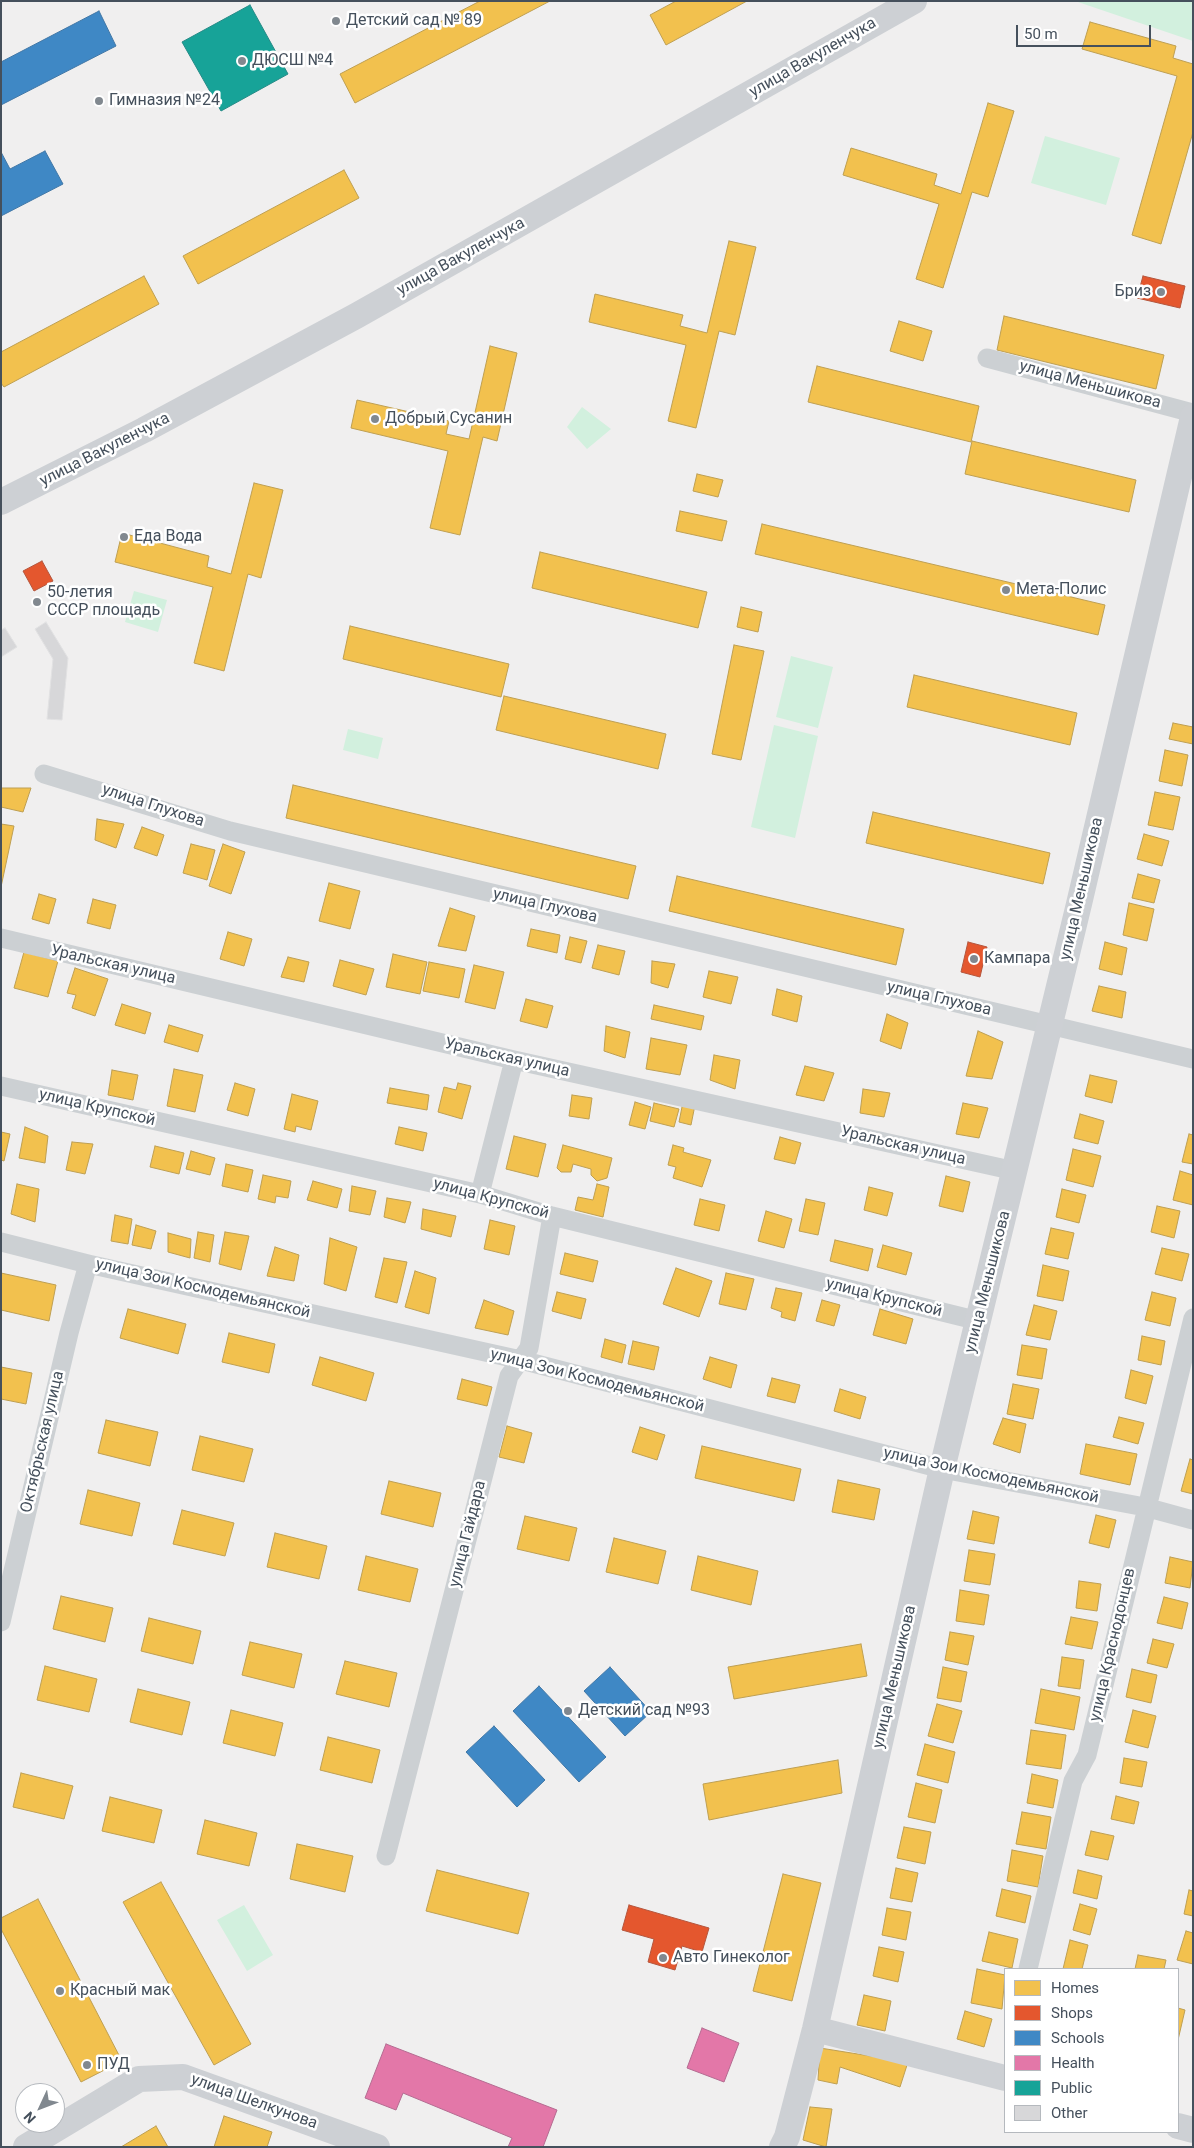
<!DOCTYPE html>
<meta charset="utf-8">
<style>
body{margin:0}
#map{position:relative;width:1194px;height:2148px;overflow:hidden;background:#f0efef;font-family:Roboto,sans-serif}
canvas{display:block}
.frame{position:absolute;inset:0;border:2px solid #45505c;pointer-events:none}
.legend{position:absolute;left:1004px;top:1968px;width:175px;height:165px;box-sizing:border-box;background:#fff;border:1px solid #b5b9be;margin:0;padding:6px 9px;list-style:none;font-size:15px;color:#45505c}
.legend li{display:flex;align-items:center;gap:10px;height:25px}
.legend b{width:25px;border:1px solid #b5b9be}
.north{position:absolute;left:15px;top:2083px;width:50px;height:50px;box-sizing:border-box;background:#fff;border:1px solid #b5b9be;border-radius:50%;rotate:227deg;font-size:14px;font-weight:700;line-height:20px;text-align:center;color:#45505c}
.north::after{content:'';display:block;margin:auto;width:18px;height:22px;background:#81888f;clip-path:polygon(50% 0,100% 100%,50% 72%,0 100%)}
.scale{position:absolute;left:1016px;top:25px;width:135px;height:22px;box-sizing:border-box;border:2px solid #45505c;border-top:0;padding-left:6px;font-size:15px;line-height:18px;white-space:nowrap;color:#45505c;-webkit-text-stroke:4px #fff;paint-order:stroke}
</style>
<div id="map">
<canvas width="1194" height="2148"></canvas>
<div class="frame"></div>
<ul class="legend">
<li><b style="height:14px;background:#f2c14e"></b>Homes</li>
<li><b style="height:14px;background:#e4572e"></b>Shops</li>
<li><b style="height:14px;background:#3f88c5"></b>Schools</li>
<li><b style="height:14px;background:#e377a8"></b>Health</li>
<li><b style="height:14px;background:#17a398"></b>Public</li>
<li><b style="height:14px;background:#d7d7d9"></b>Other</li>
</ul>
<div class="north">N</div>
<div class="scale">50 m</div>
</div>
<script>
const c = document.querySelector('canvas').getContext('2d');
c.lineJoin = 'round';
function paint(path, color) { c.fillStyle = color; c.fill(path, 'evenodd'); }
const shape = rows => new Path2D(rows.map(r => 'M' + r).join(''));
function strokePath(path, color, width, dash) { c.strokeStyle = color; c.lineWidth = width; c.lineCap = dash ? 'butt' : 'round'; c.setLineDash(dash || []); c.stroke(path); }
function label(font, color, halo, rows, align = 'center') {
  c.font = font + ' Roboto,sans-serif'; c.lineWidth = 5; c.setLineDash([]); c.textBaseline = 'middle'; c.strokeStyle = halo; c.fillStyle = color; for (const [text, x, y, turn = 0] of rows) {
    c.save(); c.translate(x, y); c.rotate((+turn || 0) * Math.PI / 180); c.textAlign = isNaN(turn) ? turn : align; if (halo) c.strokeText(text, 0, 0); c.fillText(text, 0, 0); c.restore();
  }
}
paint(shape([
 [1075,1,1193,1,1193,41],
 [1045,136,1120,158,1106,205,1031,183],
 [582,407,611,429,587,449,567,427],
 [134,591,167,600,158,632,125,622],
 [791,656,833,667,818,728,776,717],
 [774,725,818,736,795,838,751,827],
 [348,729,383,738,378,759,343,750],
 [244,1905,273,1955,247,1971,217,1920]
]), '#d2f0de');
const homes = shape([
 [480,1,550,1,355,103,340,74,480,1],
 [676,1,747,1,666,45,650,15,676,1],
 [1090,22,1176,46,1173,58,1193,64,1193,132,1161,244,1132,235,1177,76,1082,49,1090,22],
 [988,103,1014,111,988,197,972,192,943,288,916,279,939,204,843,175,851,148,937,174,934,185,961,194,988,103],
 [344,170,359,198,198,284,183,256,344,170],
 [729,241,756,247,735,335,719,331,696,428,668,421,686,345,589,322,595,294,683,315,680,326,707,333,729,241],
 [144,276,159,304,4,387,1,383,1,352,144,276],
 [1004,316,1164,355,1156,389,997,350,1004,316],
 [899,321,932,331,923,361,890,351,899,321],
 [490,346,517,353,497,441,483,437,460,535,430,528,448,451,351,428,357,400,449,421,446,434,469,439,490,346],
 [817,366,979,406,971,442,808,402,817,366],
 [972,441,1136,480,1129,512,965,474,972,441],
 [697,474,723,480,718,497,693,491,697,474],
 [254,483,283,490,261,578,248,574,224,671,194,663,213,587,115,562,122,533,209,556,207,567,231,574,254,483],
 [680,511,727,521,722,541,676,531,680,511],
 [762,524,1105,605,1098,635,755,554,762,524],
 [540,552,707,592,698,628,532,588,540,552],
 [741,607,762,612,758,632,737,627,741,607],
 [350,626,509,664,501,697,343,659,350,626],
 [734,645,764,651,741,760,712,754,734,645],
 [914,675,1077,713,1070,745,907,707,914,675],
 [504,696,666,734,658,769,496,730,504,696],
 [1173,723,1193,727,1193,744,1169,739,1173,723],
 [1165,750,1188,755,1182,786,1159,781,1165,750],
 [293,785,636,866,628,899,286,818,293,785],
 [1,788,31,788,23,812,1,807,1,788],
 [1155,792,1180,797,1173,830,1148,825,1155,792],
 [873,812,1050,853,1043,884,866,843,873,812],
 [97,819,124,824,116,848,95,840,97,819],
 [1,824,14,826,1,887,1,824],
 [142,827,164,835,157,856,134,848,142,827],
 [1144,834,1169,841,1162,866,1137,859,1144,834],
 [191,844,215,850,207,880,183,873,191,844],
 [223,844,245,852,231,894,209,886,223,844],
 [1138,874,1160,880,1154,903,1132,898,1138,874],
 [677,876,904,929,896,965,669,911,677,876],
 [329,883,360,891,350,929,319,921,329,883],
 [39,894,56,899,49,924,32,919,39,894],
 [93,899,116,905,110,929,87,923,93,899],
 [1129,903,1154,909,1147,941,1123,935,1129,903],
 [450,908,475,916,466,951,438,946,450,908],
 [531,929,560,935,557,953,527,946,531,929],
 [228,932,252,939,244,966,220,959,228,932],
 [570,937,587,941,581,963,565,959,570,937],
 [1105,942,1127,948,1122,975,1099,969,1105,942],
 [598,945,625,951,619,975,592,968,598,945],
 [24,952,58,961,48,997,14,988,24,952],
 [393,954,427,962,420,994,386,987,393,954],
 [288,957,309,962,304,982,281,977,288,957],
 [340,960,374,969,366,995,333,986,340,960],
 [652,961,675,964,668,988,651,983,652,961],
 [429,962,465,969,459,998,423,991,429,962],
 [474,965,504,972,495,1009,465,1002,474,965],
 [75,968,108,979,95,1016,72,1008,76,995,67,993,75,968],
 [709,971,738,977,731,1004,703,997,709,971],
 [1099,986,1126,992,1122,1018,1092,1011,1099,986],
 [777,989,802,996,797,1022,772,1015,777,989],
 [526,999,553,1006,547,1028,520,1021,526,999],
 [122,1004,151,1013,145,1034,115,1025,122,1004],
 [654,1005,704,1016,701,1030,651,1019,654,1005],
 [887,1014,908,1023,901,1049,880,1041,887,1014],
 [169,1025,203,1035,198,1052,164,1042,169,1025],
 [606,1026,630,1032,625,1058,604,1051,606,1026],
 [978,1031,1003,1042,992,1079,966,1076,978,1031],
 [651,1038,687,1045,680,1075,646,1069,651,1038],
 [714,1055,740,1060,735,1089,710,1080,714,1055],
 [805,1066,834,1073,824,1101,796,1095,805,1066],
 [174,1069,203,1075,195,1112,167,1106,174,1069],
 [112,1070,138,1075,133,1100,108,1095,112,1070],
 [1090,1075,1117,1081,1112,1103,1085,1096,1090,1075],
 [235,1083,255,1089,248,1116,227,1110,235,1083],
 [458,1083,471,1086,462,1119,438,1112,444,1087,456,1090,458,1083],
 [390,1088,429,1095,427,1110,387,1103,390,1088],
 [863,1089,890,1093,884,1117,860,1113,863,1089],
 [292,1094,318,1101,311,1130,296,1126,295,1132,284,1129,292,1094],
 [572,1095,592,1098,589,1119,569,1116,572,1095],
 [635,1102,651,1107,645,1129,629,1125,635,1102],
 [683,1102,695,1105,691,1125,679,1122,683,1102],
 [654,1103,679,1109,674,1127,650,1121,654,1103],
 [963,1103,988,1108,979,1138,956,1134,963,1103],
 [1080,1114,1104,1121,1098,1144,1074,1138,1080,1114],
 [25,1127,48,1136,45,1163,19,1158,25,1127],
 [399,1127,427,1133,423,1151,395,1144,399,1127],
 [1,1132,10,1134,4,1161,1,1160,1,1132],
 [1189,1134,1193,1135,1193,1164,1182,1162,1189,1134],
 [514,1136,546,1144,538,1177,506,1169,514,1136],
 [780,1137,801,1143,795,1164,774,1159,780,1137],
 [72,1142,93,1144,85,1174,66,1170,72,1142],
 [563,1145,612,1158,607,1178,597,1181,591,1175,591,1169,573,1164,571,1172,561,1172,557,1168,563,1145],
 [673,1145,684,1148,683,1152,711,1160,702,1187,673,1178,676,1167,668,1165,673,1145],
 [155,1146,184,1153,179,1174,150,1167,155,1146],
 [1073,1149,1101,1156,1093,1187,1066,1180,1073,1149],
 [191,1151,215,1158,210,1175,186,1169,191,1151],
 [226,1164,253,1170,248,1192,222,1186,226,1164],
 [1180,1171,1193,1175,1193,1205,1173,1200,1180,1171],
 [263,1175,291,1181,288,1198,276,1196,275,1203,258,1199,263,1175],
 [946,1176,970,1182,963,1212,939,1206,946,1176],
 [313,1181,342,1189,337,1208,307,1200,313,1181],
 [17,1184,39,1189,35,1222,11,1214,17,1184],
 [597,1184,609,1187,603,1217,575,1210,578,1197,593,1200,597,1184],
 [352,1186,376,1191,370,1215,349,1211,352,1186],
 [869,1187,893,1193,887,1216,864,1210,869,1187],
 [1062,1189,1086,1195,1079,1223,1056,1217,1062,1189],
 [387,1198,411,1202,405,1223,384,1217,387,1198],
 [700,1199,725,1205,719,1231,694,1225,700,1199],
 [806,1199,825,1203,818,1235,799,1231,806,1199],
 [1157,1206,1180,1211,1174,1238,1151,1232,1157,1206],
 [423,1209,456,1216,451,1237,421,1229,423,1209],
 [766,1211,792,1219,784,1248,758,1241,766,1211],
 [115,1215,132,1219,128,1244,111,1241,115,1215],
 [490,1220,515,1226,509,1255,484,1249,490,1220],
 [136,1225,156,1231,151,1249,132,1245,136,1225],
 [1051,1228,1074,1233,1068,1259,1045,1254,1051,1228],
 [198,1232,214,1235,210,1262,194,1258,198,1232],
 [225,1232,249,1236,241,1270,219,1264,225,1232],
 [168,1233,191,1239,190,1258,168,1252,168,1233],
 [330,1238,357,1247,346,1291,324,1284,330,1238],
 [835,1240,873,1249,868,1271,830,1261,835,1240],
 [883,1245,912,1253,906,1275,877,1267,883,1245],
 [275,1247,299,1255,294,1281,267,1276,275,1247],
 [1162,1248,1189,1254,1182,1281,1155,1274,1162,1248],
 [565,1253,598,1261,593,1282,560,1274,565,1253],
 [384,1258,407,1262,397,1303,375,1297,384,1258],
 [1043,1265,1069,1271,1063,1301,1037,1296,1043,1265],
 [676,1268,712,1281,699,1317,663,1304,676,1268],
 [415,1271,436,1278,429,1314,405,1307,415,1271],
 [1,1273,56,1285,49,1321,1,1310,1,1273],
 [726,1273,754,1279,746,1310,719,1304,726,1273],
 [776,1288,802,1293,795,1321,781,1317,782,1312,771,1308,776,1288],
 [557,1292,586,1299,581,1319,552,1311,557,1292],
 [1152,1292,1176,1298,1170,1326,1145,1320,1152,1292],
 [484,1300,514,1311,508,1335,475,1328,484,1300],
 [822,1300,840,1305,834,1326,816,1321,822,1300],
 [1034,1305,1057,1311,1050,1340,1026,1335,1034,1305],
 [128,1309,186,1324,178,1354,120,1338,128,1309],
 [880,1309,913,1319,906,1344,873,1335,880,1309],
 [229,1333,275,1344,269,1373,222,1362,229,1333],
 [1142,1336,1165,1341,1161,1365,1138,1360,1142,1336],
 [605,1339,626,1345,622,1363,601,1357,605,1339],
 [633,1341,659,1347,654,1370,628,1364,633,1341],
 [1022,1345,1047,1349,1042,1379,1017,1375,1022,1345],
 [320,1357,374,1373,366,1401,312,1385,320,1357],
 [710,1357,737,1365,731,1388,703,1379,710,1357],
 [1,1367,32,1373,26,1404,1,1399,1,1367],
 [1131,1370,1153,1376,1146,1404,1125,1398,1131,1370],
 [772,1378,800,1385,795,1403,767,1396,772,1378],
 [462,1379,492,1387,487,1406,457,1399,462,1379],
 [1013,1384,1039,1389,1033,1419,1007,1414,1013,1384],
 [840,1389,866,1397,860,1419,834,1411,840,1389],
 [1119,1417,1144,1423,1138,1444,1113,1437,1119,1417],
 [1003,1418,1026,1424,1020,1453,993,1444,1003,1418],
 [106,1420,158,1432,150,1466,98,1453,106,1420],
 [507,1426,532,1433,524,1463,499,1457,507,1426],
 [640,1427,665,1435,657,1460,632,1452,640,1427],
 [200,1436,253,1449,244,1482,192,1470,200,1436],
 [1086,1444,1137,1454,1130,1485,1080,1474,1086,1444],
 [702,1446,801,1469,794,1501,695,1478,702,1446],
 [1190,1459,1193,1460,1193,1494,1181,1491,1190,1459],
 [838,1480,880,1489,874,1520,832,1512,838,1480],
 [389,1481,441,1493,433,1527,381,1514,389,1481],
 [88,1490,140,1503,132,1536,80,1524,88,1490],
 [182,1510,234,1523,225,1556,173,1544,182,1510],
 [973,1511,999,1517,994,1544,967,1539,973,1511],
 [1096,1515,1116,1520,1109,1548,1089,1543,1096,1515],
 [525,1516,577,1528,569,1561,517,1549,525,1516],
 [275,1533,327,1546,319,1579,267,1567,275,1533],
 [614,1538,666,1551,658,1584,606,1572,614,1538],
 [969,1550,995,1554,990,1585,964,1581,969,1550],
 [366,1556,418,1569,410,1602,358,1590,366,1556],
 [698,1556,758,1571,751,1605,691,1590,698,1556],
 [1170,1557,1193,1562,1190,1588,1165,1583,1170,1557],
 [1079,1581,1101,1584,1097,1611,1076,1608,1079,1581],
 [960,1590,989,1595,984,1625,956,1621,960,1590],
 [61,1596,113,1608,105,1642,53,1629,61,1596],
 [1164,1597,1188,1603,1182,1629,1157,1623,1164,1597],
 [1071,1617,1098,1622,1092,1649,1065,1644,1071,1617],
 [149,1618,201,1631,193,1664,141,1651,149,1618],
 [950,1632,974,1636,968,1665,945,1660,950,1632],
 [1153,1639,1174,1644,1167,1668,1147,1663,1153,1639],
 [250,1642,302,1654,294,1688,242,1675,250,1642],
 [861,1644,867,1676,734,1699,728,1667,861,1644],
 [1062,1657,1084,1660,1080,1689,1058,1686,1062,1657],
 [345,1661,397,1673,389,1707,336,1694,345,1661],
 [45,1666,97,1679,89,1712,37,1700,45,1666],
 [943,1667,967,1672,961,1702,937,1698,943,1667],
 [1132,1669,1157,1675,1151,1703,1126,1697,1132,1669],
 [138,1689,190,1702,182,1735,130,1722,138,1689],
 [1041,1689,1080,1697,1074,1730,1035,1723,1041,1689],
 [937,1704,962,1711,953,1743,928,1736,937,1704],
 [231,1710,283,1723,275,1756,223,1743,231,1710],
 [1133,1710,1156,1716,1148,1748,1125,1742,1133,1710],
 [1031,1730,1066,1735,1061,1769,1026,1764,1031,1730],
 [328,1737,380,1750,372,1783,320,1770,328,1737],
 [925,1744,955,1752,948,1783,917,1775,925,1744],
 [1124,1758,1147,1762,1142,1787,1120,1783,1124,1758],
 [838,1760,842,1793,709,1820,703,1784,838,1760],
 [21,1773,73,1786,64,1819,13,1807,21,1773],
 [1032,1774,1058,1780,1053,1808,1027,1803,1032,1774],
 [916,1783,942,1790,935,1823,908,1817,916,1783],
 [1116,1796,1139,1802,1134,1824,1111,1819,1116,1796],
 [110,1797,162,1810,154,1843,102,1831,110,1797],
 [1022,1812,1051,1817,1046,1849,1016,1844,1022,1812],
 [205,1820,257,1833,249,1866,197,1854,205,1820],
 [904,1827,931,1832,925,1864,897,1858,904,1827],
 [1091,1831,1114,1836,1108,1860,1085,1855,1091,1831],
 [297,1844,353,1856,345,1892,290,1879,297,1844],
 [1012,1850,1043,1856,1038,1887,1007,1881,1012,1850],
 [896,1868,918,1873,912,1902,890,1898,896,1868],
 [437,1870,529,1893,518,1934,426,1911,437,1870],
 [1078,1870,1102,1876,1097,1899,1073,1893,1078,1870],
 [783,1874,821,1883,792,2001,753,1991,783,1874],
 [161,1882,251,2044,214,2065,123,1902,161,1882],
 [1002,1889,1031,1896,1025,1923,996,1916,1002,1889],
 [1189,1890,1193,1891,1193,1916,1184,1914,1189,1890],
 [38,1899,122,2061,81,2082,1,1929,1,1918,38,1899],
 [1080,1904,1097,1909,1090,1935,1073,1930,1080,1904],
 [887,1908,911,1912,906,1940,882,1935,887,1908],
 [1186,1931,1193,1933,1193,1964,1177,1960,1186,1931],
 [989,1932,1018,1939,1012,1968,982,1961,989,1932],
 [1070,1940,1088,1945,1082,1969,1063,1969,1070,1940],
 [879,1947,904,1952,898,1982,873,1976,879,1947],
 [1138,1955,1166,1960,1164,1969,1135,1969,1138,1955],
 [977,1969,1005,1975,1002,2009,971,2003,977,1969],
 [864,1995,891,2001,885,2031,857,2025,864,1995],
 [1178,2008,1185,2010,1178,2040,1178,2008],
 [965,2011,992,2019,984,2047,957,2039,965,2011],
 [820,2048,908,2062,900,2087,840,2067,837,2084,818,2080,820,2048],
 [810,2107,832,2109,826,2147,803,2140,810,2107],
 [224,2116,272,2132,267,2147,214,2147,224,2116],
 [156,2126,168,2147,121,2147,156,2126]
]);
paint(homes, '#f2c14e');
strokePath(homes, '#be9f52', 1);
const shops = shape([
 [1143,276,1185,286,1180,308,1137,298,1143,276],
 [42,561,53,581,34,591,23,571,42,561],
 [968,942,987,947,980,977,961,972,968,942],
 [629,1905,709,1928,702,1952,682,1946,675,1970,648,1962,654,1939,622,1930,629,1905]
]);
paint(shops, '#e4572e');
strokePath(shops, '#b4553c', 1);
const schools = shape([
 [99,11,116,46,1,105,1,62,99,11],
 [45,151,63,184,1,216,1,152,10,169,45,151],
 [610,1667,651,1712,625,1736,584,1691,610,1667],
 [539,1686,606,1757,579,1782,513,1711,539,1686],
 [494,1726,545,1780,517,1807,466,1752,494,1726]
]);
paint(schools, '#3f88c5');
strokePath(schools, '#4177a6', 1);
const health = shape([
 [702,2028,739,2043,724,2082,687,2068,702,2028],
 [386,2044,557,2110,543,2147,508,2147,512,2138,403,2093,396,2110,365,2098,386,2044]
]);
paint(health, '#e377a8');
strokePath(health, '#b46b91', 1);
const public = shape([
 [250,5,288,74,221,111,182,42,250,5]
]);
paint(public, '#17a398');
strokePath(public, '#258a86', 1);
const building = shape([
 [46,622,68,658,62,720,47,719,53,659,35,629,46,622],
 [5,628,17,647,1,657,1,630,5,628]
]);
paint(building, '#d7d7d9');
strokePath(building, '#e1e1e2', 1);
strokePath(shape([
 [987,358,1193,413],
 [44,774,230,831,1193,1059],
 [1,938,514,1060,1015,1171],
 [1,1086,480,1194,552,1216,979,1321],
 [480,1194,514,1060],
 [1,1242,88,1264,521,1360,942,1469,1145,1507,1193,1520],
 [1,1622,69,1333,88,1264],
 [386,1856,509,1376,529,1348,552,1216],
 [1028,1969,1073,1781,1087,1755,1193,1318]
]), '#ccd0d3', 19);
strokePath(shape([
 [1,502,144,430,356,316,914,1],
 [815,2029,1005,2078],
 [1178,2126,1193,2130],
 [26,2147,139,2079,183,2077,377,2147],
 [782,2147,787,2137,815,2029,942,1469,1079,904,1193,417]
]), '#cdd0d4', 26);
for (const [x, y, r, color] of [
 [336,21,5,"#81888f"],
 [242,61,5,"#81888f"],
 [99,101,5,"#81888f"],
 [1161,292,5,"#81888f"],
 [375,419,5,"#81888f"],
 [124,537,5,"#81888f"],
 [1006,590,5,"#81888f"],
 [37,602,5,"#81888f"],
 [974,959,5,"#81888f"],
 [568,1711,5,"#81888f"],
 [663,1958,5,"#81888f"],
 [60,1991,5,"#81888f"],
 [87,2065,5,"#81888f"]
]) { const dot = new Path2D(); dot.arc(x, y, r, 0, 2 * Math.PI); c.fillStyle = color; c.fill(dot); strokePath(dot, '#fff', 2); }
label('16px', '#45505c', '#fff', [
 ["Детский сад № 89",346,21],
 ["ДЮСШ №4",252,61],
 ["Гимназия №24",109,101],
 ["Бриз",1151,292,"right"],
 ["Добрый Сусанин",385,419],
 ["Еда Вода",134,537],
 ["Мета-Полис",1016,590],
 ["50-летия",47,593],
 ["СССР площадь",47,611],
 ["Кампара",984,959],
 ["Детский сад №93",578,1711],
 ["Авто Гинеколог",673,1958],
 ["Красный мак",70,1991],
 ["ПУД",97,2065]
], 'left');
label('16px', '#45505c', '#fff', [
 ["улица Вакуленчука",813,58,-30],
 ["улица Вакуленчука",461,257,-29],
 ["улица Меньшикова",1090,385,15],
 ["улица Вакуленчука",105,450,-27],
 ["улица Глухова",153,806,18],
 ["улица Меньшикова",1082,889,-77],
 ["улица Глухова",545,906,13],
 ["Уральская улица",113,965,13],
 ["улица Глухова",939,999,13],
 ["Уральская улица",507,1058,13],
 ["улица Крупской",97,1108,13],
 ["Уральская улица",903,1146,13],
 ["улица Крупской",491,1199,15],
 ["улица Меньшикова",988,1282,-76],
 ["улица Зои Космодемьянской",203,1289,13],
 ["улица Крупской",884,1298,14],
 ["улица Зои Космодемьянской",597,1381,14],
 ["Октябрьская улица",43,1442,-77],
 ["улица Зои Космодемьянской",991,1476,12],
 ["улица Гайдара",468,1534,-76],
 ["улица Краснодонцев",1113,1645,-77],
 ["улица Меньшикова",895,1677,-77],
 ["улица Шелкунова",254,2102,20]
]);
</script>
